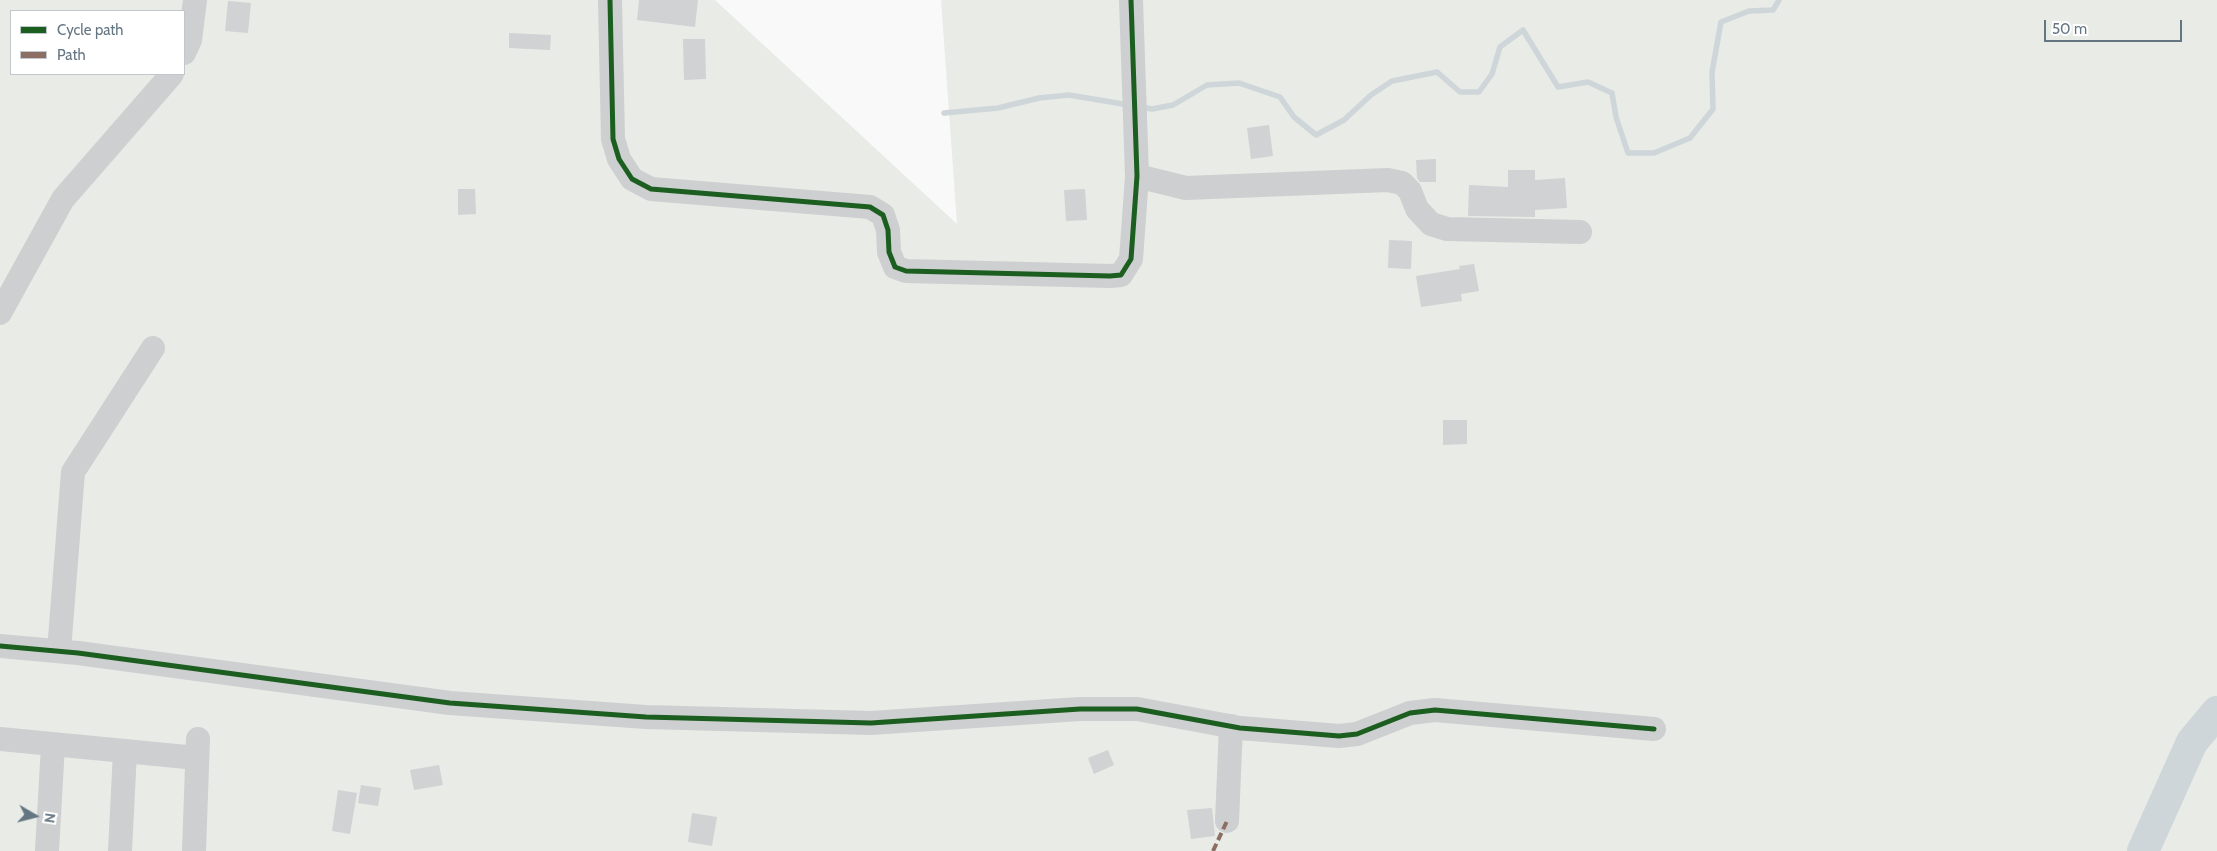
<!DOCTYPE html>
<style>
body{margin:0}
#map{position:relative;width:2217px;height:851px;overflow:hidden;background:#f9f9f9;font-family:Cabin,sans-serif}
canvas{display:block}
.legend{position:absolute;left:10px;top:10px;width:175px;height:65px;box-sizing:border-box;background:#fff;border:1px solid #c1c8cd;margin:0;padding:6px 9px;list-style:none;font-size:15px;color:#657683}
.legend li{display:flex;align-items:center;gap:10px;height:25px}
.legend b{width:25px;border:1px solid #c1c8cd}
.north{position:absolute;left:10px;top:791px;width:50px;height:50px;-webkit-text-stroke:4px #fff;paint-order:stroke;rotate:98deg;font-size:14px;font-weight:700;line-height:20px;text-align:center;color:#657683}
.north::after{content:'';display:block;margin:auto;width:18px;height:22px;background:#657683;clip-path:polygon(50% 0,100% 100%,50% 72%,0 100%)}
.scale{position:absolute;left:2044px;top:20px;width:138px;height:22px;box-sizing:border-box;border:2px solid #657683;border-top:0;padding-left:6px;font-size:15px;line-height:18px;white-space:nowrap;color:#657683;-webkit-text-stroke:4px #fff;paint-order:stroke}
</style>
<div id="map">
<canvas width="2217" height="851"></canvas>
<ul class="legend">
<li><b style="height:6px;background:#1b5e20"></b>Cycle path</li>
<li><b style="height:6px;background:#8d6e63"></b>Path</li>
</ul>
<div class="north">N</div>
<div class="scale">50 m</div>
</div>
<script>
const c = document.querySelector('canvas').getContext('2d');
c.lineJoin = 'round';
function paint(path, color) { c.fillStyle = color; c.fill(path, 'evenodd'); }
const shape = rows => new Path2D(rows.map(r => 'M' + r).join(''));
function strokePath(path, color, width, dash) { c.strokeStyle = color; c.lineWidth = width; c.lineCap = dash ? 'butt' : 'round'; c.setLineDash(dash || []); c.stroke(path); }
paint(shape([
 [0,0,715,0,957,224,941,0,2217,0,2217,851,0,851],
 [11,11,184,11,184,74,11,74]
]), '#e8ebe6');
strokePath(shape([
 [1141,107,1152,109,1173,105,1207,85,1239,83,1280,97,1294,117,1316,135,1344,120,1371,95,1392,81,1437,72,1460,92,1479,92,1492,74,1500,47,1523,30,1558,87,1588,82,1612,93,1616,117,1628,153,1654,153,1690,138,1713,109,1712,72,1721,22,1749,11,1773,10,1779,0],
 [944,113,998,108,1039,98,1069,95,1129,105]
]), '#ced6d9', 5.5);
strokePath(shape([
 [2143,851,2192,742,2217,712]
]), '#ced6d9', 32);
paint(shape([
 [639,0,698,0,695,27,637,20],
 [228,1,251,3,248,33,225,31],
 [509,33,551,35,550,50,509,48],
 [683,39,705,39,706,79,684,80],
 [1269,125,1273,156,1251,159,1247,128],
 [1436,159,1436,182,1420,182,1417,178,1416,160],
 [1508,170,1535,170,1535,180,1565,178,1567,208,1535,210,1535,217,1468,216,1469,185,1508,187],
 [458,189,475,189,476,214,458,215],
 [1085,189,1087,220,1066,221,1064,190],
 [1389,240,1412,241,1411,269,1388,268],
 [1474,264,1479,291,1461,294,1462,301,1421,307,1416,276,1460,269,1459,266],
 [1443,420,1467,420,1467,444,1443,445],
 [1108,750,1114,765,1094,774,1088,758],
 [439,765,443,785,414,790,410,770],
 [361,785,381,788,378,806,358,803],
 [338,790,357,793,350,834,332,831],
 [1212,808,1215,836,1191,839,1187,810],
 [692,813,717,817,712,846,688,842]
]), '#d0d2d3');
strokePath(shape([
 [610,0,613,139,619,159,632,179,651,189,870,207,883,215,888,230,889,252,895,267,906,271,1110,276,1121,275,1131,259,1137,176,1131,0],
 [184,53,190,40,195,0],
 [1137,176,1186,188,1388,180,1402,183,1410,191,1417,209,1431,224,1447,229,1580,232],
 [0,313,63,199,172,74],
 [0,646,78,653,450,703,646,717,871,723,1080,709,1137,709,1240,728,1339,736,1357,734,1410,713,1435,710,1654,729],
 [59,651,73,472,153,348],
 [0,739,197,758],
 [1227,821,1231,726],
 [47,851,53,745],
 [120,851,125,752],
 [194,851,198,739]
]), '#cecfd0', 24);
strokePath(shape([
 [1213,851,1227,821]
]), '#8d6e63', 4, [8, 4]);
strokePath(shape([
 [610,0,613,139,619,159,632,179,651,189,870,207,883,215,888,230,889,252,895,267,906,271,1110,276,1121,275,1131,259,1137,176,1131,0],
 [0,646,78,653,450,703,646,717,871,723,1080,709,1137,709,1240,728,1339,736,1357,734,1410,713,1435,710,1654,729]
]), '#1b5e20', 5);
</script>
